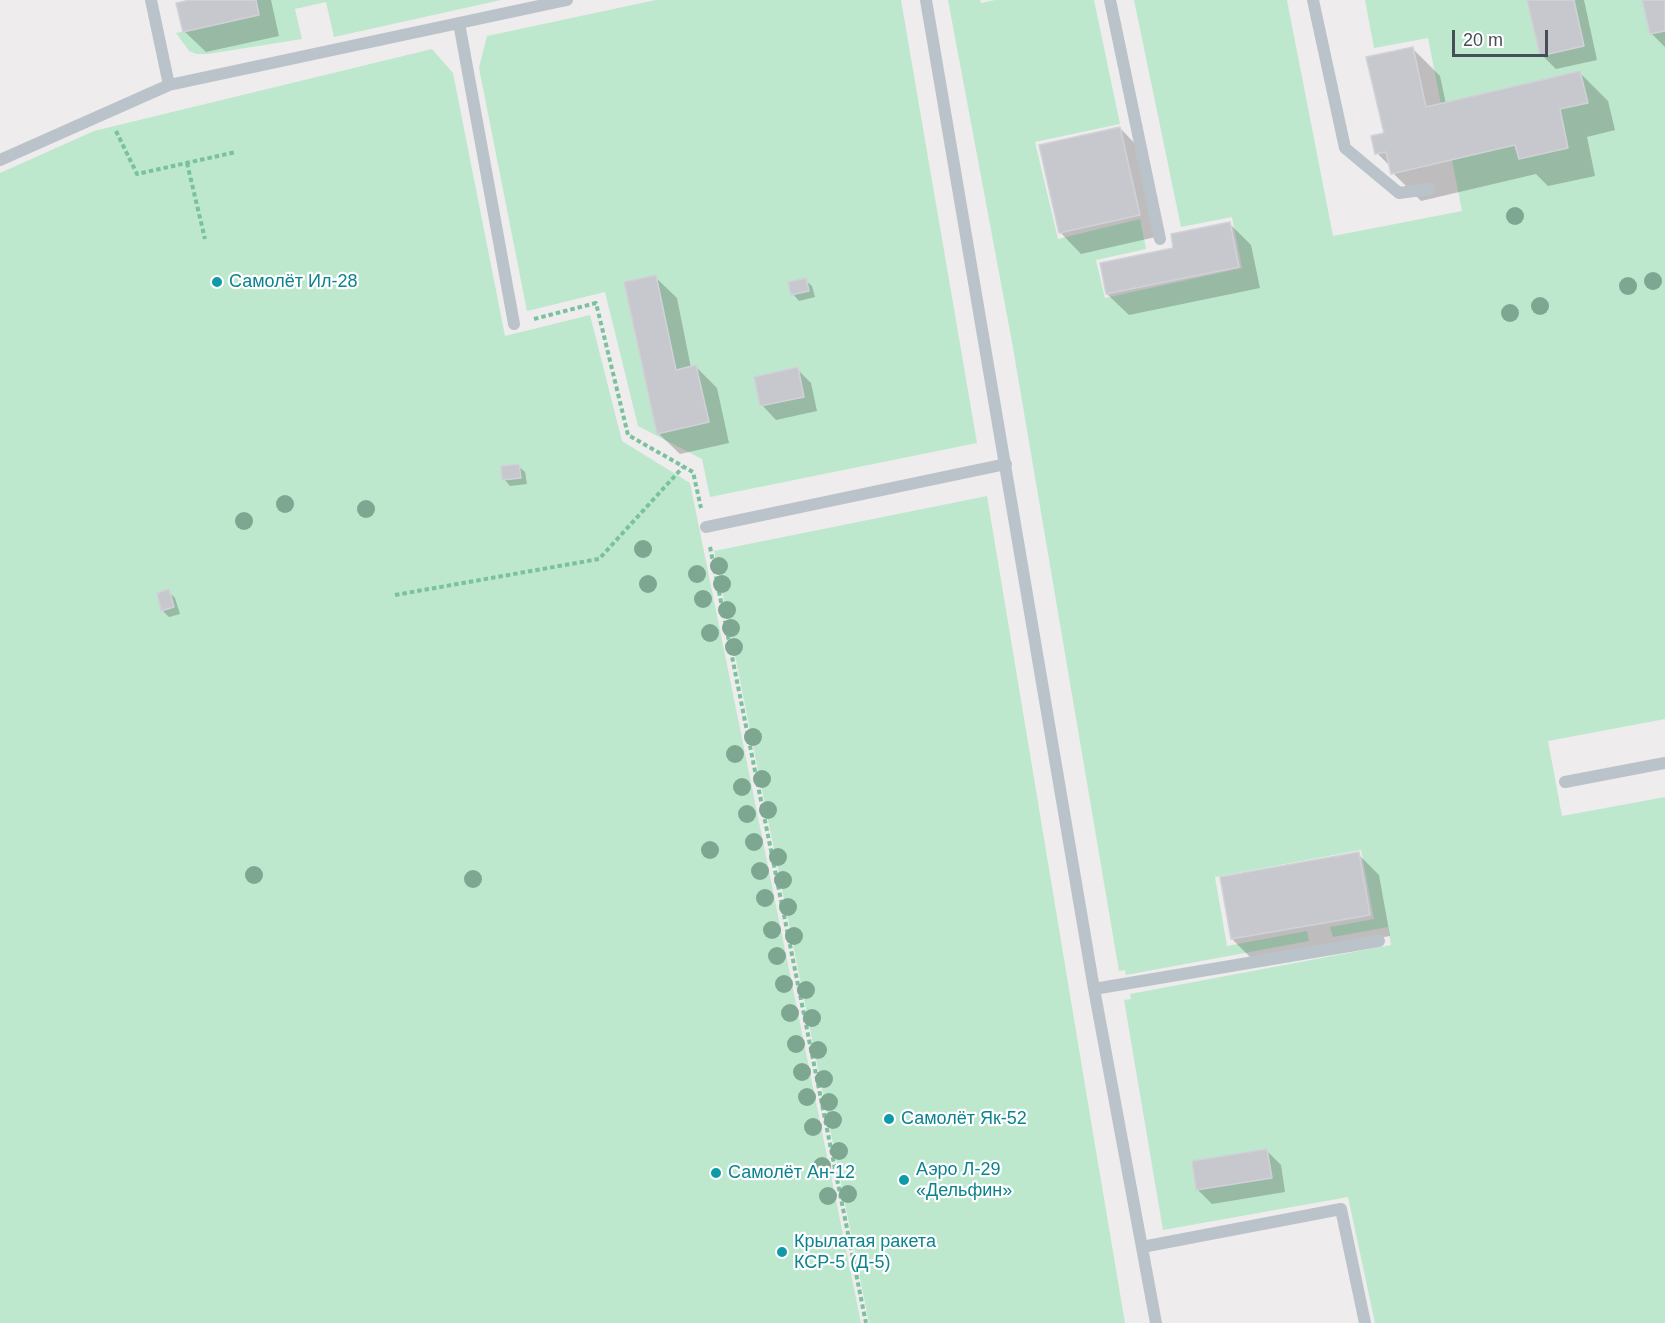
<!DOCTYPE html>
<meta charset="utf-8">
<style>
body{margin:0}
#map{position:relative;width:1665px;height:1323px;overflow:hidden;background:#eeecec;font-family:Arial,sans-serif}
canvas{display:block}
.scale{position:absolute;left:1452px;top:30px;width:96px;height:27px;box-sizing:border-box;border:3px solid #464f57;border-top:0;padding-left:8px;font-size:18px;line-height:21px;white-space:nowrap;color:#464f57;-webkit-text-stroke:4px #fff;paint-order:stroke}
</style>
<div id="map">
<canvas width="1665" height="1323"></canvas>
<div class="scale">20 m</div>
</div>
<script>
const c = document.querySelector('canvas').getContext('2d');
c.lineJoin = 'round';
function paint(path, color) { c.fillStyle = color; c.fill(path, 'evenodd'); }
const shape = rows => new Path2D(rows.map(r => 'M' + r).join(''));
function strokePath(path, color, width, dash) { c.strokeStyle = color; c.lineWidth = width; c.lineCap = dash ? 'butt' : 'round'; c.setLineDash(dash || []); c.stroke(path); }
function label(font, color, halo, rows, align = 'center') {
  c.font = font + ' Arial,sans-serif'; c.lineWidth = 4.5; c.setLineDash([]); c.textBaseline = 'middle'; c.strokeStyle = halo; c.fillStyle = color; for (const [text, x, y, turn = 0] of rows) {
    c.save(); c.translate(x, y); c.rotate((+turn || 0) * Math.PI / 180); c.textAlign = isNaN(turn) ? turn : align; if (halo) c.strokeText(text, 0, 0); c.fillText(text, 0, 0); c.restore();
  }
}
paint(shape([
 [256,0,501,0,334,37,326,2,295,9,302,39,208,54,197,54,189,51,176,33,259,15],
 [656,0,901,0,977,443,710,497,702,459,638,426,605,292,527,311,479,68,487,36],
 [948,0,980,0,981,3,995,0,1094,0,1120,124,1035,142,1058,239,1140,219,1146,249,1096,260,1105,298,1242,268,1232,217,1181,227,1134,0,1287,0,1333,236,1462,211,1428,38,1374,48,1365,0,1665,0,1665,719,1548,741,1562,816,1665,797,1665,1323,1375,1323,1348,1197,1163,1230,1124,1000,1131,999,1130,994,1391,945,1388,927,1333,937,1330,927,1374,919,1361,850,1215,877,1227,946,1307,931,1309,941,1126,975,1125,970,1119,971,1012,342],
 [432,49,453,73,505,336,590,315,622,441,690,483,861,1323,0,1323,0,173,94,131],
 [987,496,1094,1139,1125,1323,869,1323,714,551]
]), '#bee8cd');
paint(shape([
 [197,0,271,0,279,36,206,52,184,31],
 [1529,0,1584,0,1597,60,1556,69,1542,55],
 [1644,0,1665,0,1665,47,1651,33],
 [1412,48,1440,76,1446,104,1580,73,1608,101,1615,130,1587,137,1595,176,1548,186,1536,174,1421,201,1393,173,1392,168,1377,153,1386,135],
 [1120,128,1141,150,1160,236,1081,254,1060,232],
 [1230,224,1251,245,1260,288,1129,315,1107,294,1175,249],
 [655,277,677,298,691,368,696,367,717,388,729,443,680,454,658,433],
 [805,280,812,286,815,297,799,301,793,294],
 [797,369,811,383,817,411,776,420,762,405],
 [518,466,525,472,527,484,510,486,504,479],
 [168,591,175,598,180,614,169,617,162,610],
 [1358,854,1379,875,1390,936,1253,960,1232,939],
 [1267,1151,1281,1165,1285,1192,1212,1204,1198,1190]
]), '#0003');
const building = shape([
 [190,0,256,0,259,15,183,32,176,3,190,0],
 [1527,0,1574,0,1584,46,1540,56,1527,0],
 [1642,0,1665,0,1665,31,1650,34,1642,0],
 [1413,47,1426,107,1580,71,1588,103,1560,109,1568,148,1519,159,1515,145,1391,174,1386,152,1375,154,1371,136,1384,133,1366,57,1413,47],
 [1120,127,1140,215,1059,233,1039,145,1120,127],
 [1230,222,1239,267,1106,294,1100,263,1173,248,1171,234,1230,222],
 [656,275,676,370,696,365,709,422,657,434,624,282,656,275],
 [806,278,809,291,791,295,788,282,806,278],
 [798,367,804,397,760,406,754,377,798,367],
 [519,464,521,478,502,480,501,466,519,464],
 [169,589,174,607,161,611,157,593,169,589],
 [1359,852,1370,915,1231,939,1220,877,1359,852],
 [1267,1149,1272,1178,1196,1190,1192,1161,1267,1149]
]);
paint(building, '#c7c8ce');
strokePath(building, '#d0d2d7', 1.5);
strokePath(shape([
 [116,131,137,174,236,152],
 [187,163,205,239],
 [534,319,596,303,628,435,693,472,701,508],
 [710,547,866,1323],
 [395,595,599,559,683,467]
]), '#7ac29d', 4, [4.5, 3]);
strokePath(shape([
 [151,0,169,85,567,0],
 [926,0,1094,989,1156,1323],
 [1110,0,1160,239],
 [1313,0,1345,148,1399,193,1429,189],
 [459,23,514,324],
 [0,160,169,85],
 [706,527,1006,464],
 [1565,782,1665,763],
 [1094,989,1379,941],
 [1142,1247,1341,1209,1365,1323]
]), '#bbc3ca', 12);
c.fillStyle = '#7da791';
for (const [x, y] of [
 [1515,216],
 [1653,281],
 [1628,286],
 [1540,306],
 [1510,313],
 [285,504],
 [366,509],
 [244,521],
 [643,549],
 [719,566],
 [697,574],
 [648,584],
 [722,584],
 [703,599],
 [727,610],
 [731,628],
 [710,633],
 [734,647],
 [753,737],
 [735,754],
 [762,779],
 [742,787],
 [768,810],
 [747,814],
 [754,842],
 [710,850],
 [778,857],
 [760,871],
 [254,875],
 [473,879],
 [783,880],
 [765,898],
 [788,907],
 [772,930],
 [794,936],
 [777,956],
 [784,984],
 [806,990],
 [790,1013],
 [812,1018],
 [796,1044],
 [818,1050],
 [802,1072],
 [824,1079],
 [807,1097],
 [829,1102],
 [833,1120],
 [813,1127],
 [839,1151],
 [822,1166],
 [848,1194],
 [828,1196]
]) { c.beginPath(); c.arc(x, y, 9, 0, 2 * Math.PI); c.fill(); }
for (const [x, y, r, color] of [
 [217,282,6,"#0f9aa8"],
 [889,1119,6,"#0f9aa8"],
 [716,1173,6,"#0f9aa8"],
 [904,1180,6,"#0f9aa8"],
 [782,1252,6,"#0f9aa8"]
]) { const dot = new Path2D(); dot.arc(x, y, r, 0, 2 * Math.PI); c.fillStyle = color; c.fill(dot); strokePath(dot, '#fff', 2); }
label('18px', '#0d838f', '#fff', [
 ["Самолёт Ил-28",229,282],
 ["Самолёт Як-52",901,1119],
 ["Аэро Л-29",916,1170],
 ["«Дельфин»",916,1191],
 ["Самолёт Ан-12",728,1173],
 ["Крылатая ракета",794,1242],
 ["КСР-5 (Д-5)",794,1263]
], 'left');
</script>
